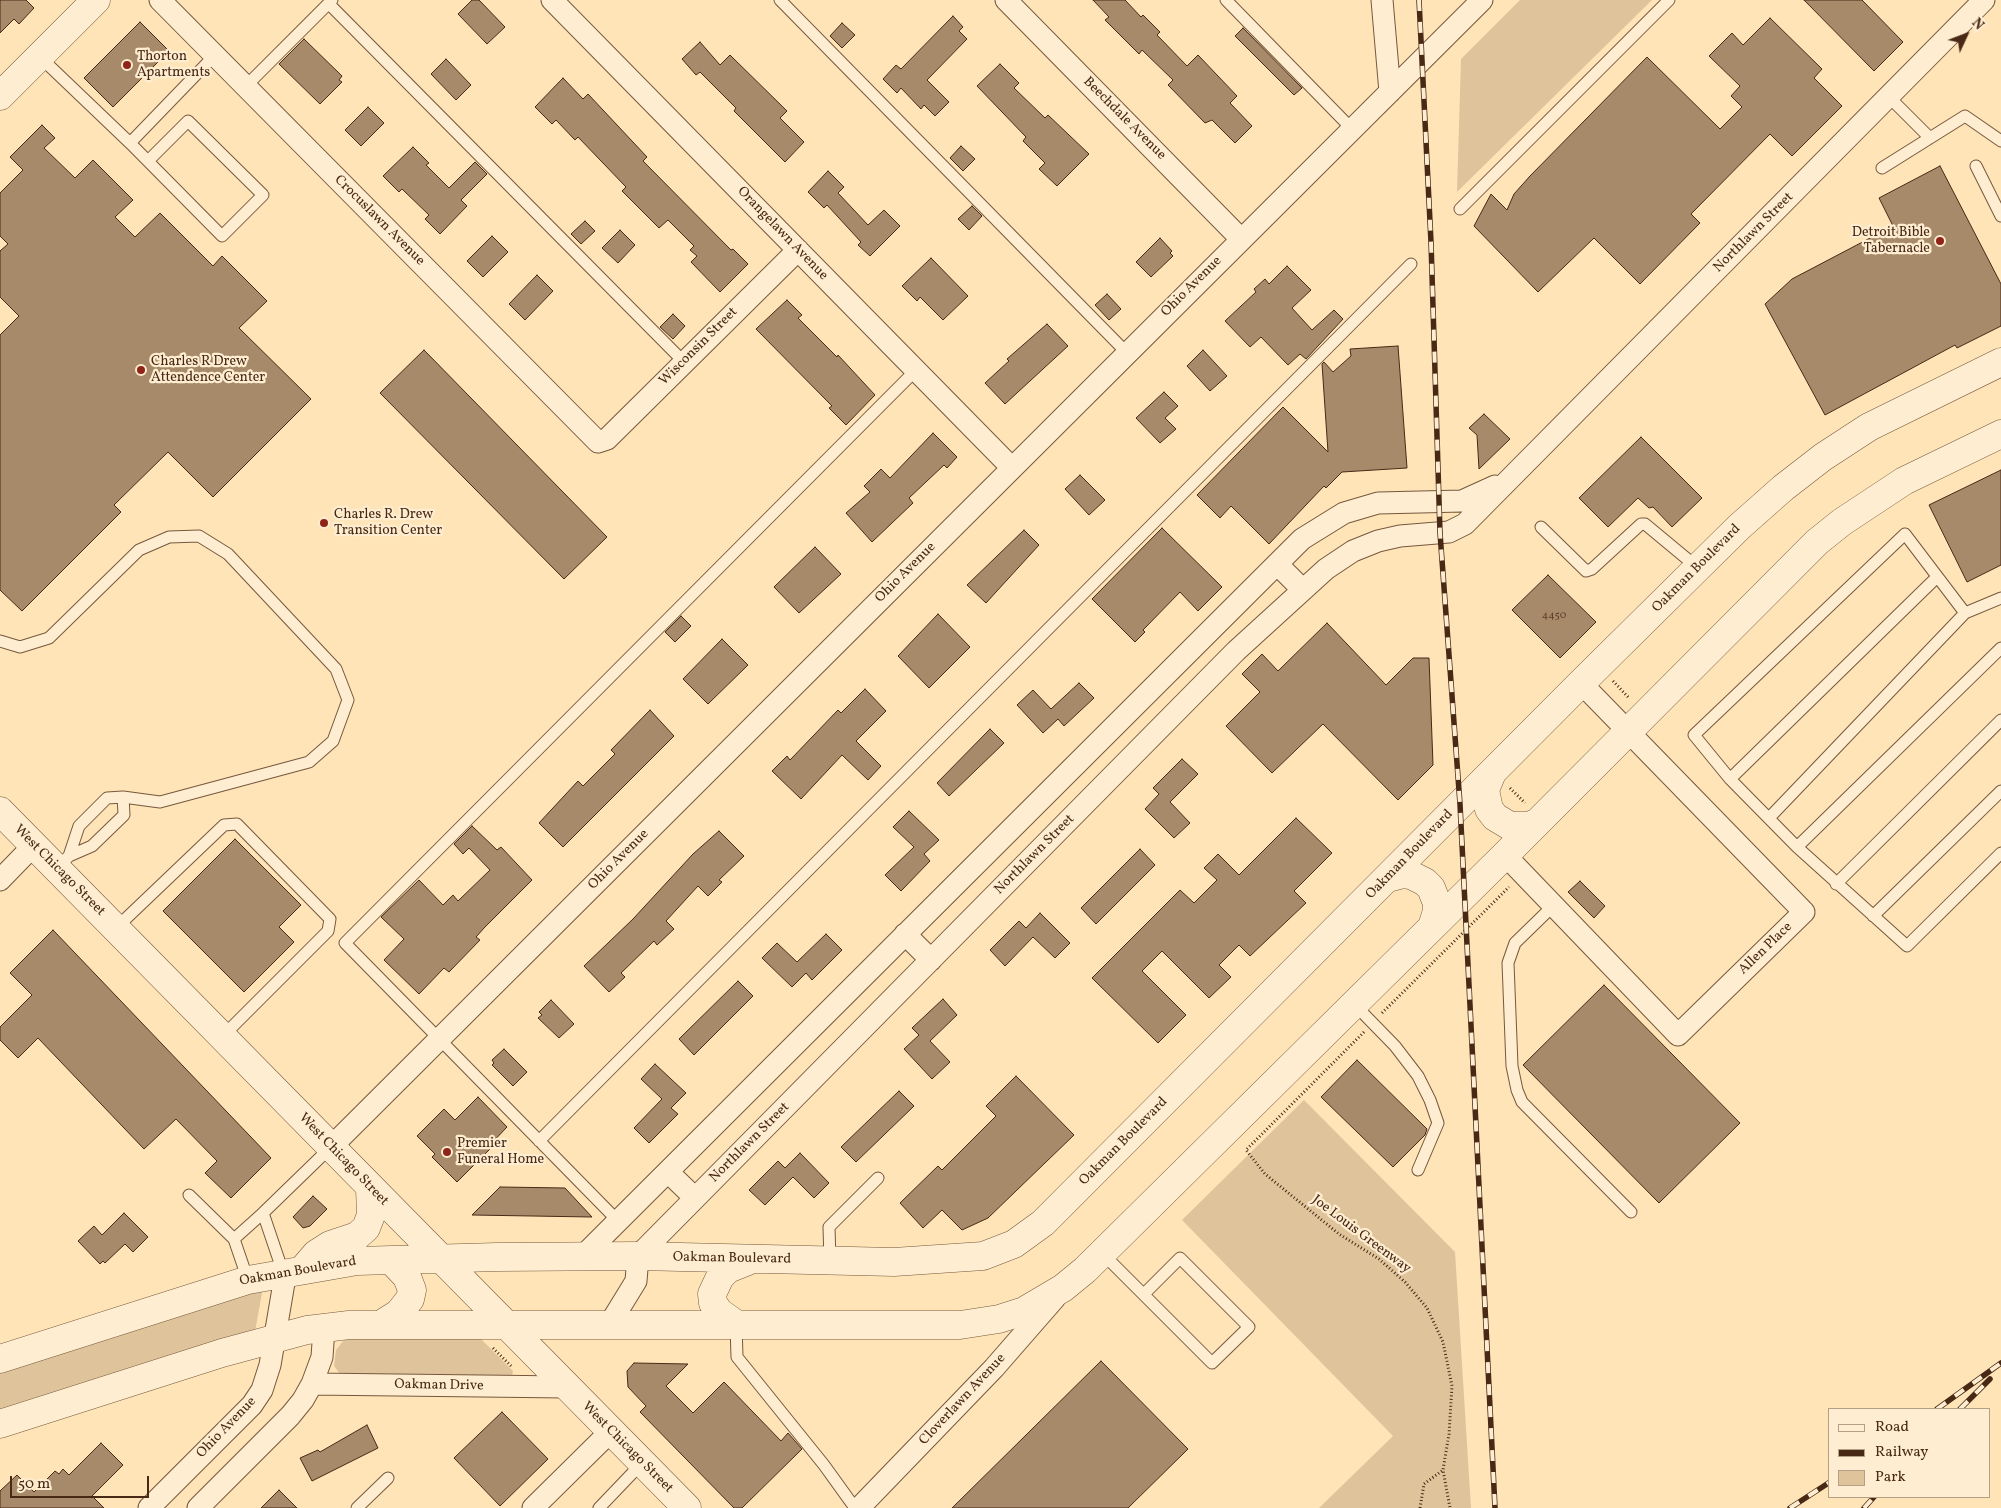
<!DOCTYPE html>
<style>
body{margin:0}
#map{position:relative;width:2001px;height:1508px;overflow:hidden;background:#fee4b6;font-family:Vollkorn,serif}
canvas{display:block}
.legend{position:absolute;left:1828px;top:1408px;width:162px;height:90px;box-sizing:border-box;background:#feedd0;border:1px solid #b59f86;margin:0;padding:6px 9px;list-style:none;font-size:15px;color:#482916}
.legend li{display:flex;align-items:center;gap:10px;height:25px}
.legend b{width:25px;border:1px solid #b59f86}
.north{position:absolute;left:1941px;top:10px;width:50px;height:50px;-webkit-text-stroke:4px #feedd0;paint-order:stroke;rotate:47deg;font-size:14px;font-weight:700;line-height:20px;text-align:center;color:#482916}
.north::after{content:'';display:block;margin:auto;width:18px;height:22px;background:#482916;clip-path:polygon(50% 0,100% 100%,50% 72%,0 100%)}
.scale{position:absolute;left:10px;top:1476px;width:139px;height:22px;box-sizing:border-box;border:2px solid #482916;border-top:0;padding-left:6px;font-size:15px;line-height:18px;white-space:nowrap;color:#482916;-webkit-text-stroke:4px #feedd0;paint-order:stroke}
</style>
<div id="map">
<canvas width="2001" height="1508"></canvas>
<ul class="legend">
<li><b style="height:6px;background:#feedd0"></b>Road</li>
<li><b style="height:6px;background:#482916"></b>Railway</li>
<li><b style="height:14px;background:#dfc49b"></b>Park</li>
</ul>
<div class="north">N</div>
<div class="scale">50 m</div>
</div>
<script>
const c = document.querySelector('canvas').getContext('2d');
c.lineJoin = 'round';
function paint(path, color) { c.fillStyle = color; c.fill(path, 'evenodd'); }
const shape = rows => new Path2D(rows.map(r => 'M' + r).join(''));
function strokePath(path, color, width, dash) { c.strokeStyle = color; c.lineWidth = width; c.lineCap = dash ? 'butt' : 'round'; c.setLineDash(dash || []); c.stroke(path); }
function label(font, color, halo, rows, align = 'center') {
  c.font = font + ' Vollkorn,serif'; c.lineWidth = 4.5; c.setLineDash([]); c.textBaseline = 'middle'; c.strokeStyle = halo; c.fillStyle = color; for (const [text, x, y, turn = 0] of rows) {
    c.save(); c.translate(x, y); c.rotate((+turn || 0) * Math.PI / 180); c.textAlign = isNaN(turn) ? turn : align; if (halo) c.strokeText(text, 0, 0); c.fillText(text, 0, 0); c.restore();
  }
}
paint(shape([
 [1520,0,1652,0,1457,192,1461,59],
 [1304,1100,1455,1252,1471,1508,1319,1508,1393,1436,1182,1220],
 [263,1287,255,1332,0,1414,0,1371],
 [478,1336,513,1371,512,1376,340,1374,334,1366,336,1350,344,1340,351,1338]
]), '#dfc49b');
const building = shape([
 [0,0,26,0,34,8,19,24,14,19,0,33,0,0],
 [472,0,479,0,505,27,487,44,458,14,472,0],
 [1093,0,1125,0,1141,17,1143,15,1160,32,1157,35,1187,66,1198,55,1237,96,1230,103,1252,126,1235,143,1212,120,1205,123,1168,85,1173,80,1142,50,1139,54,1105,20,1109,17,1093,0],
 [1804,0,1862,0,1903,42,1874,71,1804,0],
 [953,16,963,27,959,31,967,39,927,80,949,102,935,116,924,105,921,109,901,88,897,93,883,79,896,65,901,69,953,16],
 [1770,18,1822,69,1814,78,1842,106,1792,156,1770,134,1691,214,1700,223,1640,284,1594,238,1538,292,1474,226,1491,194,1507,210,1514,194,1530,176,1647,57,1720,129,1742,107,1731,96,1740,86,1709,56,1732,33,1743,45,1770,18],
 [140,22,169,51,113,107,84,78,140,22],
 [842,23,855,35,842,48,830,36,842,23],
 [1243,28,1302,88,1294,95,1235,36,1243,28],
 [304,39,342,76,339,80,342,82,320,104,279,64,304,39],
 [700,42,720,65,730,55,787,111,780,118,804,142,785,162,734,111,736,108,700,72,696,75,682,59,700,42],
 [446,59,471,85,456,100,431,74,446,59],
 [1000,64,1019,83,1014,88,1045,118,1048,115,1089,154,1057,186,1039,169,1045,163,1023,141,1026,137,977,86,1000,64],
 [563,78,583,99,588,94,647,157,643,161,731,250,733,249,748,264,720,292,691,262,697,256,690,250,694,246,668,220,659,228,622,191,626,187,578,137,575,140,556,120,552,124,535,107,563,78],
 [368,107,384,123,361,146,345,130,368,107],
 [42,125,55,138,44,148,75,178,93,160,133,200,115,217,135,237,160,213,213,266,222,256,267,301,239,328,311,399,213,497,168,452,114,505,121,512,22,611,0,590,0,335,19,316,0,297,0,251,8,244,0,236,0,193,23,170,10,157,42,125],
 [961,146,975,159,963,171,950,158,961,146],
 [413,147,429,163,426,165,449,188,475,162,487,174,461,200,467,206,440,234,425,219,429,215,402,189,399,192,383,176,413,147],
 [1940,166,2001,284,2001,326,1957,348,1955,345,1825,415,1765,304,1792,279,1893,226,1879,198,1940,166],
 [828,171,844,187,838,193,868,225,884,210,900,226,870,256,858,245,861,242,827,205,824,208,808,192,828,171],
 [972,206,982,216,969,230,958,219,972,206],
 [585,221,595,231,581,244,571,234,585,221],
 [620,230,635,245,618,263,602,248,620,230],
 [492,236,508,252,483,277,467,261,492,236],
 [1160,238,1172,251,1170,253,1173,256,1151,277,1136,262,1160,238],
 [931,258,968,296,943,320,920,297,917,301,902,286,931,258],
 [1287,266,1311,290,1292,308,1312,330,1334,310,1343,319,1306,359,1300,354,1288,365,1261,337,1250,347,1225,321,1256,292,1254,289,1265,279,1269,284,1287,266],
 [537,275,553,291,525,320,509,304,537,275],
 [1107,294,1121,309,1109,320,1095,305,1107,294],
 [787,300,802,315,798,318,837,357,838,355,875,395,846,425,829,408,832,406,756,329,787,300],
 [673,314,685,326,673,339,660,327,673,314],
 [1047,324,1068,346,1005,404,985,383,1009,361,1007,359,1047,324],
 [1398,346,1407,468,1342,472,1326,488,1324,486,1269,544,1231,506,1220,518,1197,495,1283,407,1328,452,1322,364,1324,362,1333,372,1351,356,1350,349,1398,346],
 [424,350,607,537,564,579,380,393,424,350],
 [1203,350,1227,376,1210,391,1187,366,1203,350],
 [1164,392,1178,406,1165,418,1176,429,1160,443,1136,418,1164,392],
 [1484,414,1510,439,1479,469,1477,435,1469,428,1484,414],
 [933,433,957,457,947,468,944,465,909,498,913,503,872,542,846,513,870,492,864,486,881,469,890,478,933,433],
 [1641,437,1702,498,1672,527,1653,507,1649,508,1638,498,1608,527,1579,498,1641,437],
 [2001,470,2001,565,1967,582,1929,505,2001,470],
 [1080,475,1105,500,1089,515,1065,489,1080,475],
 [1162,528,1222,587,1198,611,1180,592,1143,630,1145,632,1135,642,1092,599,1162,528],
 [1024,530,1039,545,986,603,967,585,1024,530],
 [815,547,841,574,799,613,774,587,815,547],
 [1548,575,1596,622,1560,658,1512,610,1548,575],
 [938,614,970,647,929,688,898,656,938,614],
 [681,616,691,626,675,642,665,632,681,616],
 [1327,623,1386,685,1413,658,1429,658,1433,765,1398,800,1323,724,1272,773,1226,726,1260,692,1242,674,1262,654,1278,671,1327,623],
 [722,639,748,665,708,704,683,679,722,639],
 [1079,683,1094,698,1064,726,1058,719,1043,733,1017,705,1033,690,1051,709,1079,683],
 [865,689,886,711,856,741,881,766,868,780,842,755,801,799,772,771,787,756,790,760,838,710,841,713,865,689],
 [650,710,674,736,563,847,539,823,578,781,583,786,615,754,611,750,650,710],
 [990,729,1004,743,949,796,937,783,990,729],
 [1182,759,1198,774,1170,802,1190,823,1174,838,1145,809,1159,794,1153,788,1182,759],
 [909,811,939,840,924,854,930,861,901,891,885,875,914,847,893,827,909,811],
 [1296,818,1332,853,1294,891,1306,903,1250,956,1239,945,1219,965,1231,977,1209,998,1162,951,1142,971,1186,1015,1158,1043,1092,978,1180,890,1194,903,1217,880,1204,868,1218,854,1239,875,1296,818],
 [472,826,497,850,501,847,532,880,485,927,476,937,480,940,449,972,444,968,419,994,384,960,404,939,381,917,419,880,443,905,453,895,458,901,490,870,469,848,463,854,454,844,472,826],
 [719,831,744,856,719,880,722,882,708,896,698,886,666,921,674,929,657,945,654,941,621,973,625,977,609,992,584,966,633,919,693,854,719,831],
 [235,839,301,905,279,927,294,942,244,992,163,911,235,839],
 [1140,849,1155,865,1096,924,1081,908,1140,849],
 [1580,881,1605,906,1594,918,1568,892,1580,881],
 [1040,913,1070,943,1055,958,1033,937,1005,966,990,950,1019,921,1026,928,1040,913],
 [53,930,271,1158,231,1198,205,1173,217,1161,176,1119,144,1149,38,1038,18,1058,0,1040,0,1027,32,995,10,973,53,930],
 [826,934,842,950,812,980,806,973,792,987,762,958,777,943,797,962,826,934],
 [738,981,753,996,694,1055,679,1039,738,981],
 [1604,985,1740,1123,1659,1203,1523,1065,1604,985],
 [943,999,957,1015,930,1041,950,1062,932,1079,904,1049,919,1035,912,1028,943,999],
 [551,1000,574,1024,559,1038,538,1018,542,1015,539,1012,551,1000],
 [504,1049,527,1072,513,1086,492,1065,494,1063,492,1060,504,1049],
 [1357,1060,1427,1129,1425,1135,1393,1167,1321,1097,1357,1060],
 [655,1064,686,1093,671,1108,678,1114,649,1143,634,1128,662,1099,641,1079,655,1064],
 [1016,1076,1074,1135,988,1218,962,1230,942,1210,923,1228,900,1203,938,1166,942,1170,996,1116,986,1106,1016,1076],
 [899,1091,914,1106,856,1162,841,1147,899,1091],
 [478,1097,507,1127,488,1147,490,1149,457,1182,432,1157,435,1154,417,1136,444,1109,455,1120,478,1097],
 [800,1153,829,1183,814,1198,793,1177,765,1205,749,1190,778,1161,785,1168,800,1153],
 [500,1187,565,1188,592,1217,472,1215,500,1187],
 [313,1196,327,1209,310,1226,303,1228,293,1217,313,1196],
 [124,1213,148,1237,133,1252,125,1244,105,1263,103,1261,100,1264,78,1241,94,1226,102,1235,124,1213],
 [1101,1361,1188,1449,1128,1508,952,1508,1101,1361],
 [634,1363,688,1364,666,1386,693,1413,724,1382,781,1441,788,1433,802,1449,742,1508,734,1508,640,1412,646,1406,628,1387,627,1371,634,1363],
 [502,1412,548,1459,500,1506,454,1458,502,1412],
 [367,1425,378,1448,312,1481,300,1458,318,1450,320,1452,367,1425],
 [101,1443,123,1465,92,1496,104,1508,0,1508,0,1491,17,1475,34,1492,55,1471,59,1474,63,1469,69,1475,101,1443],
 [279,1490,297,1508,261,1508,279,1490]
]);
paint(building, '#a78a69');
strokePath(building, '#482916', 1);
const service = shape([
 [780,0,1127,353],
 [1226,0,1352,129],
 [329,4,684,362],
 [40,57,130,143,215,55],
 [246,86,332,0],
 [1889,97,1930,138],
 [130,143,222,236,263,195,188,121,148,161],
 [1976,166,2001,216],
 [1882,168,1965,116,2001,141],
 [1460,209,1669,0],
 [1541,527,1586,571,1592,569,1641,524,1645,524,1698,568],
 [2001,598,1965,613,1905,534,1694,735,1730,779,1797,847,1907,946,2001,853],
 [0,641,20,647,49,638,139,550,169,537,199,536,228,554,336,669,348,700,333,741,309,762,160,802,123,797],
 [1730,779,1937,577],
 [1769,818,1965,613],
 [1797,847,2001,648],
 [57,868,69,856,92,846,124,815,123,797,107,798,79,826,69,856],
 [1836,884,2001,720],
 [1553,906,1515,943,1508,963,1512,1066,1517,1090,1522,1102,1631,1212],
 [1873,916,2001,791],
 [116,928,224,825,237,824,330,919,328,931,222,1037],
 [1354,1004,1395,1046,1418,1076,1430,1100,1438,1123,1418,1170],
 [539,1141,1411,264],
 [189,1195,234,1239],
 [618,1221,345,943,916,370],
 [1102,1253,1212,1363,1249,1327,1180,1258,1144,1294],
 [830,1261,829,1227,878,1178],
 [283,1272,263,1213,331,1147],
 [248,1280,234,1239,263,1213],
 [736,1325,737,1357,824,1465,855,1508],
 [357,1508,388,1478],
 [599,1508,642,1463]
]);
const minor = shape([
 [160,0,598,442,607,439,798,250],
 [552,0,1012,468],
 [1006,0,1241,239],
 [1382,0,1390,92],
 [1277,564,1303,590],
 [1505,855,1678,1035,1804,912,1581,683],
 [0,880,34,845],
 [905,934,931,960],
 [331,1147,1482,0],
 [668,1172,695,1198],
 [583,1256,1302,539,1344,513,1378,503,1462,501,1495,486],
 [609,1325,636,1281,638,1256,1236,651,1326,569,1353,551,1378,541,1400,536,1449,532,1465,524,1984,0],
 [312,1384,566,1387],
 [149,1508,252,1405,262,1390,270,1365,286,1271],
 [198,1508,290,1416,303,1400,312,1384,322,1357,324,1328],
 [533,1508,610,1432],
 [859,1508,994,1368,1055,1298]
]);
const tertiary = shape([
 [0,96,96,0],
 [1492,773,1485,790,1489,809,1495,817,1510,826,1528,826,1536,823],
 [0,811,687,1508],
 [1388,878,1403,874,1411,875,1425,882,1431,888,1437,903,1437,911,1432,927],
 [304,1268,316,1254,330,1245,357,1236,366,1228,371,1215,370,1188],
 [736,1324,719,1312,713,1303,712,1294,720,1277,728,1269,748,1261],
 [380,1325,399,1313,410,1299,412,1290,407,1277,392,1261],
 [0,1359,248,1280,357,1261,497,1257,638,1256,894,1262,983,1256,1014,1244,1043,1223,1581,683,1739,527,1783,488,1823,457,1869,427,2001,362],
 [0,1424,222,1353,307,1330,324,1328,349,1325,960,1325,999,1319,1024,1311,1063,1288,1085,1270,1505,855,1817,542,1842,522,1904,481,2001,434]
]);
strokePath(service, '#76583e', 13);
strokePath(minor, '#76583e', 23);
strokePath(tertiary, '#76583e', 29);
strokePath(shape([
 [1613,681,1629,698],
 [1510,788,1525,803],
 [1382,1013,1509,887],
 [1364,1032,1246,1150,1265,1174,1339,1234,1379,1259,1405,1282,1427,1308,1443,1342,1452,1386,1449,1434,1443,1470,1450,1508],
 [493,1348,512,1367],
 [1420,1508,1424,1484,1443,1470]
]), '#482916', 3, [1, 2.5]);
strokePath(service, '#feedd0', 11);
strokePath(minor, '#feedd0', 21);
strokePath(tertiary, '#feedd0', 28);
const rail = shape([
 [1419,0,1431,242,1440,533,1460,804,1495,1508],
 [1937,1409,2001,1363],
 [1960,1409,1990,1379],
 [1790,1508,1830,1482],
 [1864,1508,1874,1497]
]);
strokePath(rail, '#482916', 5.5);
strokePath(rail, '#feedd0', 4, [11]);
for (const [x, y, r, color] of [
 [127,65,5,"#8f2418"],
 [1940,241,5,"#8f2418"],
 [141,370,5,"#8f2418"],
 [324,523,5,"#8f2418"],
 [447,1152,5,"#8f2418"]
]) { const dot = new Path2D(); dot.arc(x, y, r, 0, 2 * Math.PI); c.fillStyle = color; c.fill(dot); strokePath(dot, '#feedd0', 2); }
label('11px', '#60412b', null, [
 ["4450",1554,616]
]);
label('14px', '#482916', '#feedd0', [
 ["Thorton",137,57],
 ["Apartments",137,73],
 ["Detroit Bible",1930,233,"right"],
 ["Tabernacle",1930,249,"right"],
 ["Charles R Drew",151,362],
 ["Attendence Center",151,378],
 ["Charles R. Drew",334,515],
 ["Transition Center",334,531],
 ["Premier",457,1144],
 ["Funeral Home",457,1160]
], 'left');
label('14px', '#482916', '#feedd0', [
 ["Beechdale Avenue",1124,119,45],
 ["Crocuslawn Avenue",379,221,45],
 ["Northlawn Street",1754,233,-45],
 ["Orangelawn Avenue",782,234,46],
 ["Ohio Avenue",1192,287,-45],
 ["Wisconsin Street",699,347,-45],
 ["Oakman Boulevard",1697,569,-45],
 ["Ohio Avenue",906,573,-45],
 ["Northlawn Street",1035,855,-45],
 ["Oakman Boulevard",1410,855,-46],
 ["Ohio Avenue",619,860,-45],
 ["West Chicago Street",59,871,45],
 ["Allen Place",1766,949,-44],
 ["Oakman Boulevard",1124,1142,-45],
 ["Northlawn Street",750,1143,-45],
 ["West Chicago Street",343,1160,46],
 ["Joe Louis Greenway",1361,1235,37],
 ["Oakman Boulevard",732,1259,1],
 ["Oakman Boulevard",298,1272,-10],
 ["Oakman Drive",439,1386,1],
 ["Cloverlawn Avenue",963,1400,-47],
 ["Ohio Avenue",227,1428,-46],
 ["West Chicago Street",627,1448,45]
]);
</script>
